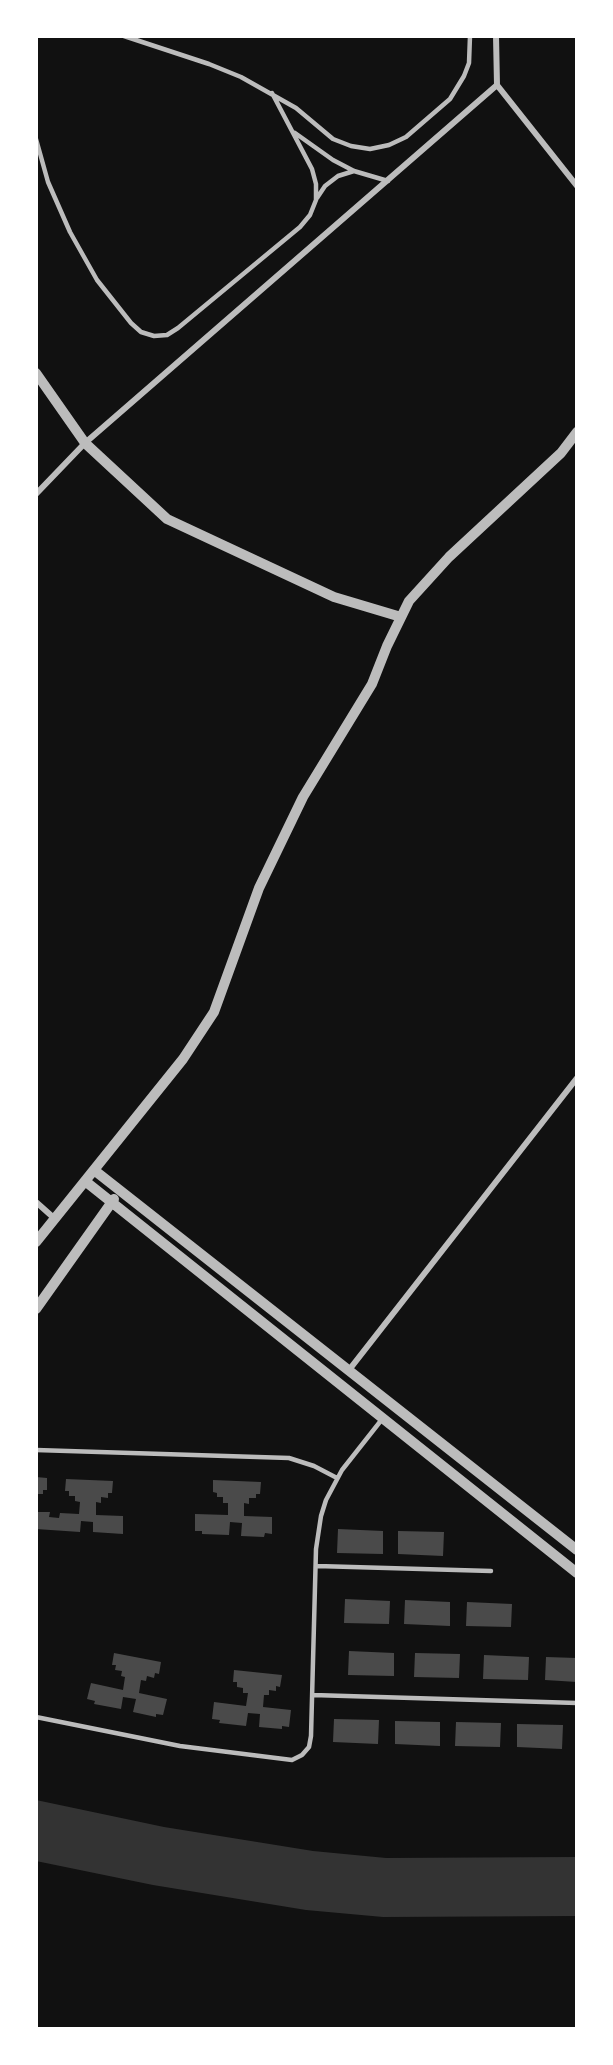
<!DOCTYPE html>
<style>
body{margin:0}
#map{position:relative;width:613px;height:2065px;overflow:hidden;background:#111;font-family:"Noto Sans",sans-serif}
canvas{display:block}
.frame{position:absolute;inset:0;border:38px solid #fff;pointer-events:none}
</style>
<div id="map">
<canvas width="613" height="2065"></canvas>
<div class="frame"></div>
</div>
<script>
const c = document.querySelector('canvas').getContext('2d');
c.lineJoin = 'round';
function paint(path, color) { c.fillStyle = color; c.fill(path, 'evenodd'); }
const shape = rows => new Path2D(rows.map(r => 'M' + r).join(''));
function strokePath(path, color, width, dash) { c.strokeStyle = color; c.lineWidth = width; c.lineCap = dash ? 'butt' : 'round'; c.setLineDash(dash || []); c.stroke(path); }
paint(shape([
 [36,1800,164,1827,313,1851,386,1858,577,1857,577,1916,383,1917,306,1910,153,1885,36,1861]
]), '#333');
paint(shape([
 [36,1477,47,1478,47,1490,43,1490,43,1494,36,1494],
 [66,1479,113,1481,112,1493,108,1493,108,1498,101,1497,101,1503,96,1502,96,1515,123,1516,123,1534,93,1532,93,1522,81,1521,80,1532,36,1529,36,1512,50,1512,49,1517,59,1518,60,1513,79,1514,80,1502,75,1501,75,1496,69,1496,69,1491,65,1491],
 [213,1480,261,1482,260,1494,256,1494,256,1498,249,1498,249,1504,244,1503,244,1516,272,1517,272,1534,265,1533,264,1537,241,1536,242,1523,230,1522,229,1535,202,1534,202,1531,195,1531,195,1514,228,1515,228,1503,223,1503,223,1497,217,1497,217,1493,213,1492],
 [338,1529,383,1531,383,1554,337,1553],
 [398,1531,444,1532,443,1556,398,1554],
 [345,1599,390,1601,389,1624,344,1623],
 [405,1600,450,1602,450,1626,404,1624],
 [467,1602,512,1604,511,1627,466,1626],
 [349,1651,394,1653,394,1676,348,1675],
 [114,1653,161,1662,159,1674,155,1673,154,1678,147,1676,146,1681,141,1680,139,1693,167,1699,163,1715,156,1714,156,1717,133,1712,136,1699,123,1697,121,1709,94,1704,95,1701,87,1699,91,1683,123,1690,125,1677,121,1676,122,1671,115,1670,116,1665,112,1665],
 [415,1653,460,1654,459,1678,414,1677],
 [484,1655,529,1657,528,1680,483,1679],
 [546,1657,577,1658,577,1682,545,1680],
 [234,1670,282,1675,280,1687,276,1686,276,1691,269,1690,269,1695,264,1695,263,1707,291,1710,289,1727,282,1726,282,1729,259,1727,260,1714,248,1713,246,1726,219,1723,220,1720,212,1719,214,1702,246,1706,248,1693,243,1693,243,1688,237,1687,237,1682,233,1682],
 [334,1719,379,1720,378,1744,333,1742],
 [395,1721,440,1722,440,1746,395,1744],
 [456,1722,501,1723,500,1747,455,1746],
 [517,1724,563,1725,562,1749,517,1747]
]), '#4a4a4a');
strokePath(shape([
 [124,36,209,64,241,77,296,108,333,139,351,146,370,149,389,145,406,137,450,99,464,76,469,63,470,36],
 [295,133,333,160,354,171,388,181],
 [36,139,48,182,70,232,97,280,131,323,141,332,154,336,167,335,178,328,300,227,310,215,316,200,316,184,312,169,272,93],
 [317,198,325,186,338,176,354,171],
 [36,1450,289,1458,314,1466,337,1478],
 [317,1566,491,1571],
 [313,1695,577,1703],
 [36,1717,180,1746,292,1760,302,1755,309,1747,311,1736,316,1549,321,1516,326,1500,342,1470,383,1418]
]), '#bcbcbc', 4.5);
strokePath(shape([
 [496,36,497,85,577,186],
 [36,494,85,443,497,85],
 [36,1202,54,1218],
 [349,1370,577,1078]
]), '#bcbcbc', 6);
strokePath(shape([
 [36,373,85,443,167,519,334,597,401,617],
 [94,1170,577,1550],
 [85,1181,577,1573],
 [36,1242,183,1059,214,1012,259,888,303,797,372,684,387,646,409,601,449,557,561,453,577,432],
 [36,1309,114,1199]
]), '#bcbcbc', 10);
</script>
